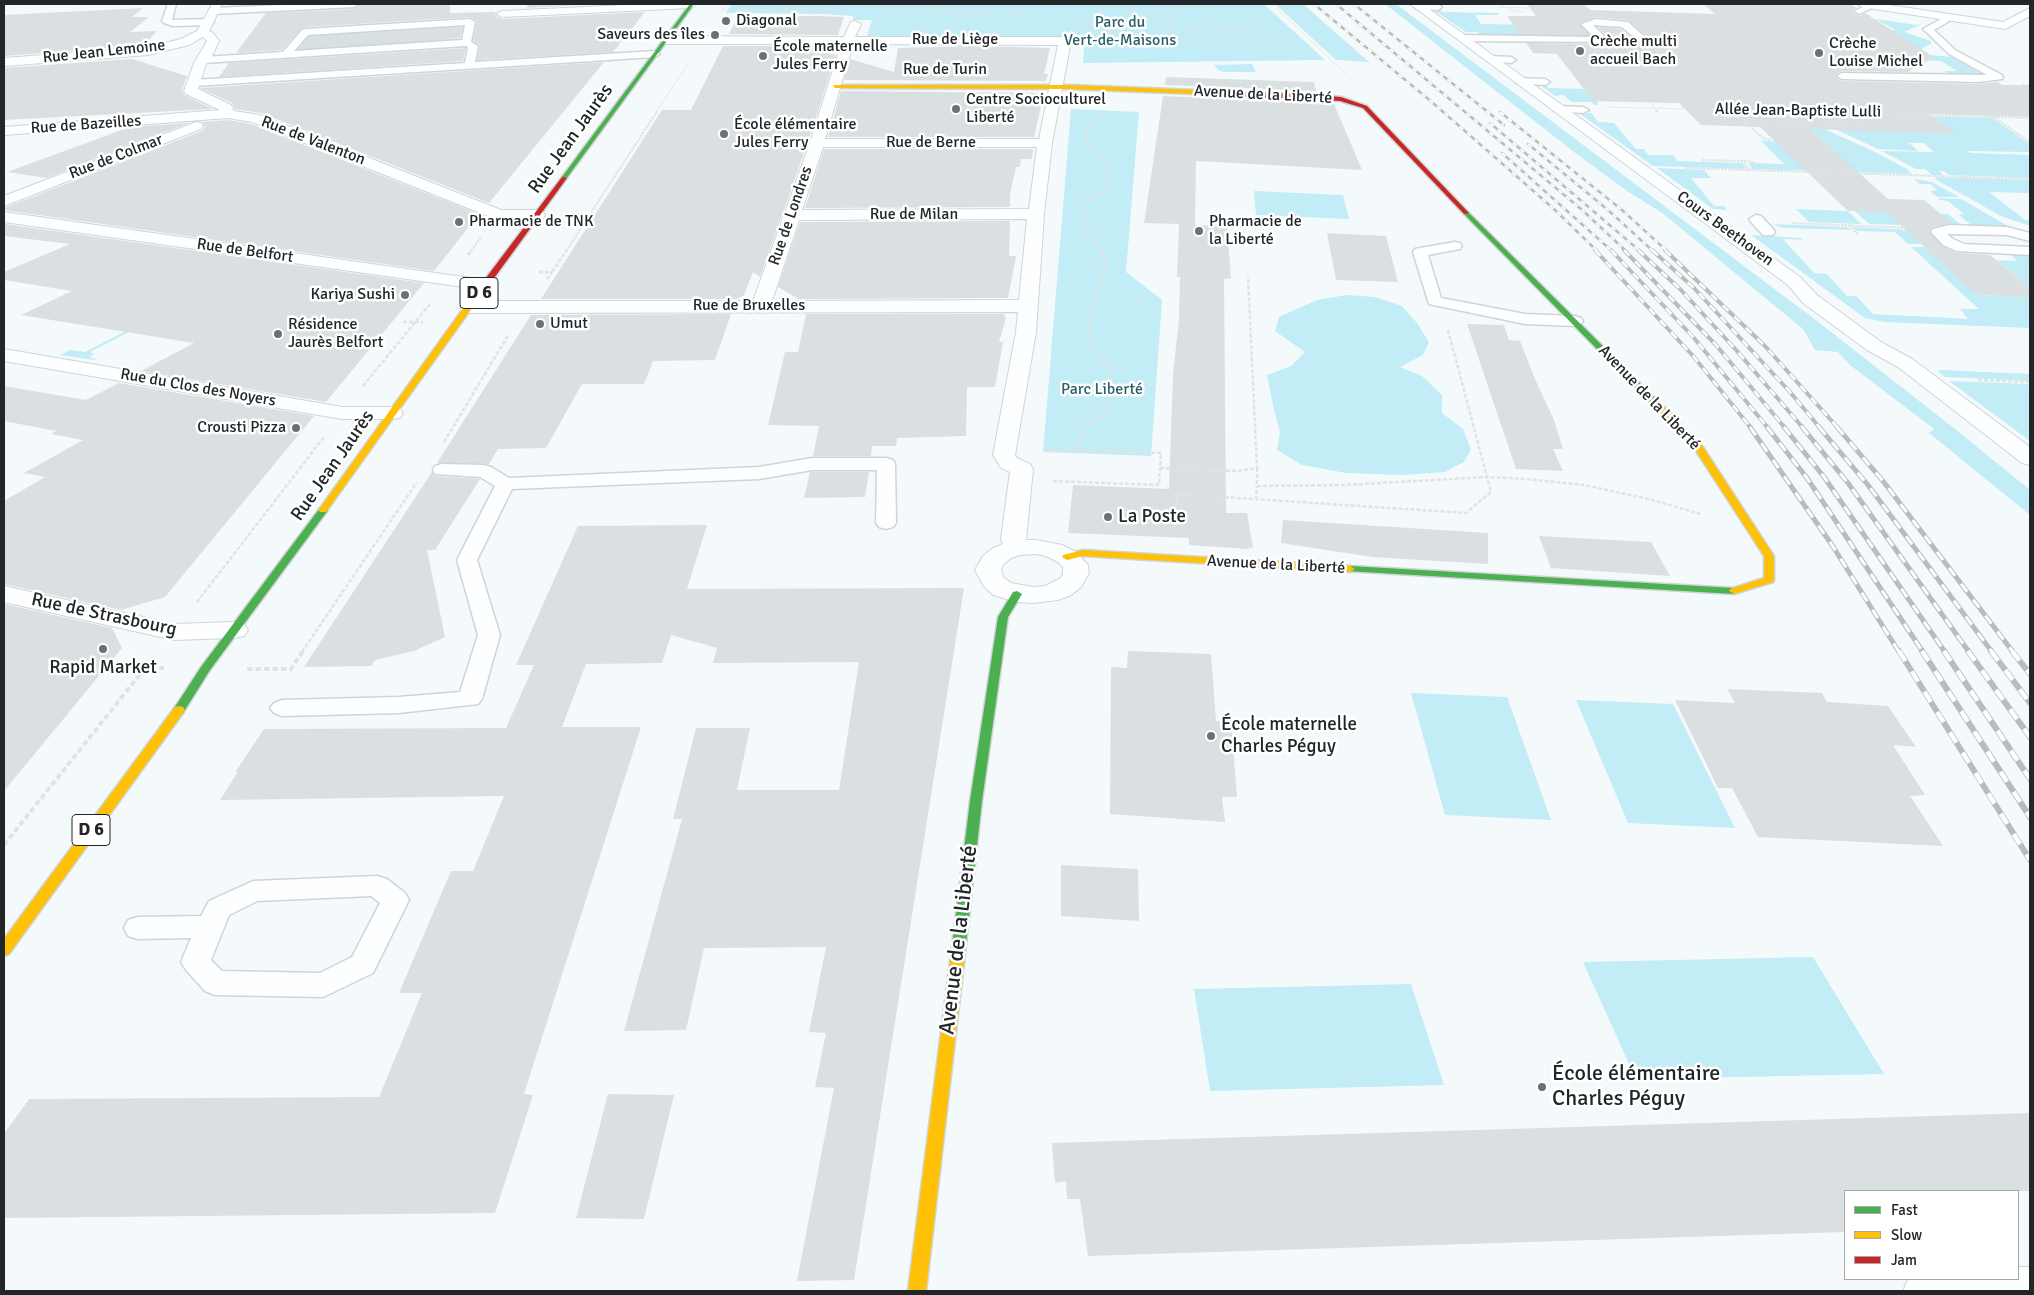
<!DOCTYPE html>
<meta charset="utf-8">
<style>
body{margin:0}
#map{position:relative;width:2034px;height:1295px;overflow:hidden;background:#f4fafc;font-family:Signika,sans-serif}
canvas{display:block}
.frame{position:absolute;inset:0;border:5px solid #212628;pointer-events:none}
.legend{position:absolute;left:1844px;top:1190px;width:175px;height:90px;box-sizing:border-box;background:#fff;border:1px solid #a6a8a9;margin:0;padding:6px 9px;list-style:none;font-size:15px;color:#212628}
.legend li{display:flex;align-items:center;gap:10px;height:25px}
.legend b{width:25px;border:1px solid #a6a8a9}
</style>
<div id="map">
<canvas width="2034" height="1295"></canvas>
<div class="frame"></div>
<ul class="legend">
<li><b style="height:6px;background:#4caf50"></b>Fast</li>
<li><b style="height:6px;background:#ffc107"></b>Slow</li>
<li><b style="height:6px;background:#c62828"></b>Jam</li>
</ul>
</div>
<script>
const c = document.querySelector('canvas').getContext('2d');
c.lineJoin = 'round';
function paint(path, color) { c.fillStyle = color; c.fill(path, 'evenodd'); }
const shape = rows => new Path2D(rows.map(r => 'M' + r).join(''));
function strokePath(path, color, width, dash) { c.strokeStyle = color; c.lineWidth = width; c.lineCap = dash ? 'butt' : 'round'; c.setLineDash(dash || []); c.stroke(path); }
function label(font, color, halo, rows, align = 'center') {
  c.font = font + ' Signika,sans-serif'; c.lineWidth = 5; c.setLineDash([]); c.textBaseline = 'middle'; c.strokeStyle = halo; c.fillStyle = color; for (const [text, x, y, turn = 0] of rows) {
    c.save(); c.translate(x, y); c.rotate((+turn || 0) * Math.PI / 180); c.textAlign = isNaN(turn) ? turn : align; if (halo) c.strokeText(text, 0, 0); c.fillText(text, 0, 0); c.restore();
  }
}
paint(shape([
 [731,4,1264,4,1325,60,1083,63,1085,36,867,36,872,20,853,20,853,16,824,14,726,13],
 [1275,4,1303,4,1369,62,1336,60],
 [1385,4,1396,4,1817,321,1955,429,2030,490,2030,515,1929,433,1934,429,1850,365,1838,352,1815,350,1803,329,1661,212,1630,193,1574,152],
 [1432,9,1440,9,1442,12,1498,13,1499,15,1475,15,1481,24,1540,25,1578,22,1583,24,1595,37,1486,38,1477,32,1466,32],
 [1875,19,1917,25,1924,23,1904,32,1931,41,1931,44,1919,50,1843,29,1896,30],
 [445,25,457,26,452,39,439,43,307,51,299,48,305,37,324,32],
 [1914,53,1951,57,1984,75,1953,77,1944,71,1957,71,1941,61,1925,60],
 [1252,64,1256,72,1224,72,1218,70,1214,65],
 [1539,84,1545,84,1549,88,1671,91,1742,104,1598,101,1597,105,1594,105,1592,102,1572,102,1563,95,1555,96],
 [1071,109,1139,112,1126,272,1162,300,1151,456,1043,452],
 [1579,113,1591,113,1598,122,1614,123,1636,149,1644,149,1648,155,1673,155,1678,161,1742,163,1747,169,1653,166],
 [1910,116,1992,118,2030,144,2030,152,1967,151,1970,153,2030,155,2030,178,1949,175,1944,171,1939,171,1943,175,1932,175,1925,169,1916,169,1882,151,1934,152,1924,143,1909,143,1918,151,1878,149,1839,131,1836,127,1955,134,1937,120,1914,119],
 [1813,124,1873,151,1907,169,1912,174,1753,169,1748,163,1784,164,1761,141,1775,141,1785,151,1836,153,1811,130,1764,129],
 [1657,168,1704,170,1711,178,1691,178,1714,206,1724,206,1727,210,1713,209],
 [1935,177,2030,180,2030,193,1989,192,2025,220,2030,220,2030,226,2001,216,1935,179,1937,179],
 [1914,179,1932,182,1959,197,1937,197,1930,191,1937,190,1930,184,1920,184],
 [1254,191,1343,195,1349,219,1256,215],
 [1938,198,1961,199,2013,229,1975,228,1959,215,1964,214,1948,201,1940,200],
 [1796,209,1848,211,1861,224,1809,222],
 [1855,211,1948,214,1964,227,1869,224],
 [1772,224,1848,227,1851,230,1784,228],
 [1853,227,1912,230,1932,236,1943,244,1908,244,1895,232,1857,231],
 [1751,235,1801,238,1803,240,1783,239,1814,273,1827,274,1847,296,1856,296,1873,314,1968,319,1960,309,1979,309,1911,247,1938,247,1976,295,2030,297,2030,328,1884,322,1865,318],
 [2009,253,2030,254,2030,288,1998,261,1970,259,2017,261],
 [1347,295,1375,297,1402,306,1417,323,1429,342,1423,355,1400,367,1422,376,1442,395,1442,413,1463,429,1471,450,1464,462,1445,472,1404,475,1346,473,1302,465,1277,450,1280,432,1274,410,1267,375,1291,366,1305,352,1275,331,1279,317,1317,300],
 [152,318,156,318,90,352,94,354,89,357,97,359,95,360,60,355,70,350,85,352],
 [1941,370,2030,374,2030,381,1945,377,1937,371],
 [1949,381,2030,384,2030,389,2028,389,2030,391,2030,441],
 [1411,693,1507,697,1551,820,1445,815],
 [1576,700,1673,704,1735,828,1628,823],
 [1813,957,1884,1074,1636,1079,1583,962],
 [1411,984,1444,1085,1210,1091,1194,989]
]), '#c2ecf6');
paint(shape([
 [360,4,450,4,450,13,495,12,495,16,502,19,645,12,613,52,477,60,480,45,473,41,477,21,470,17,305,27,301,29,282,50,236,53,266,13,354,9],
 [528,4,600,4,527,8],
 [1527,4,1583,4,1590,10,1715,14,1703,4,1850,4,1857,8,1852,10,1853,13,1860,16,1865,13,1934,57,1908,72,1842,71,1835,75,1841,81,1979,84,1998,82,2002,85,2030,85,2030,117,1929,114,1957,134,1810,129,1888,199,1924,200,1952,223,1933,227,1929,231,1942,246,1957,253,1990,255,2030,288,2030,297,1976,295,1887,212,1848,211,1760,127,1701,125,1679,103,1593,101,1557,54,1533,53,1526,43,1607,44,1631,47,1648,41,1648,38,1628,20,1596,17,1579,23,1589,35,1520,34,1507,16,1536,16],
 [143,8,132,17,149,17,130,32,157,31,144,45,4,56,4,15],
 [738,17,816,16,844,17,838,35,729,34],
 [463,27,460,38,298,49,309,37],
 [1598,27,1621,29,1629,36,1605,34],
 [723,46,834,46,831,54,836,55,808,142,760,277,753,272,744,295,737,299,541,299,662,110,691,110],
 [973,46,1050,48,1044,74,1048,74,1046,81,844,80,850,59,894,72,898,48],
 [466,48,463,61,219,77,229,63],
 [132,59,187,76,182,90,184,95,213,109,4,120,4,68],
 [604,62,489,203,261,113,235,109,232,103,200,88],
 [1166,77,1314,82,1316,91,1165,85],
 [841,91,1044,93,1034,137,828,137],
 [1163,96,1334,104,1362,170,1196,161,1195,225,1227,226,1231,278,1224,279,1226,513,1247,513,1253,548,1248,547,1249,549,1189,545,1189,538,1068,533,1073,485,1169,489,1173,375,1179,319,1180,277,1177,277,1179,224,1144,223],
 [228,120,251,124,479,214,434,271,4,210,4,208,202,131,205,127,202,122],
 [189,123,46,178,7,172,130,127],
 [824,149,1033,149,1032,159,1021,159,1020,167,1016,167,1010,194,1010,207,805,208],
 [1010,221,1009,256,1016,256,1008,298,799,299,778,287,800,222],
 [4,224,424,283,326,402,141,371,194,343,21,315,72,291,4,280,4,272,70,244,4,236],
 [1327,233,1386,236,1398,282,1336,280],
 [731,314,715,360,653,361,644,384,582,384,546,448,498,449,489,464,437,463,531,315],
 [806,314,1005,314,1004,317,1006,318,999,342,1003,342,995,387,967,387,966,436,897,438,896,446,872,446,871,456,813,456,819,426,768,425,785,352,798,352],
 [1467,324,1504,325,1509,340,1520,341,1535,379,1554,420,1563,449,1553,449,1563,471,1516,469],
 [119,383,314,416,165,597,121,610,4,584,4,501,45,477,24,473,83,440,51,434,56,431,4,421,4,386,86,400],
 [432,472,435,476,480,479,435,550,427,550,445,637,414,651,375,660,371,666,304,667],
 [810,472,869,472,865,497,804,498],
 [1283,520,1488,533,1488,564,1372,557,1281,543],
 [707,525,687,589,964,588,854,1280,797,1281,834,1088,815,1087,826,1033,809,1032,826,947,704,948,686,1030,624,1031,682,819,673,819,696,728,750,728,737,790,839,790,859,662,713,663,717,648,671,635,662,663,586,664,562,727,641,727,524,1094,533,1095,495,1213,4,1218,4,1134,29,1099,379,1097,422,993,399,993,451,871,473,871,504,796,220,800,237,773,236,771,264,729,506,728,534,665,516,665,578,526],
 [1539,536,1651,542,1670,576,1551,568],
 [4,604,112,628,122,648,4,791],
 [1128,651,1211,654,1216,721,1231,722,1237,797,1222,797,1225,822,1110,814,1111,667,1127,668],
 [1727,689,1822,693,1827,702,1888,706,1916,747,1893,745,1925,795,1910,796,1943,846,1758,837,1732,788,1718,788,1675,700,1735,703],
 [1061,865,1138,869,1139,921,1061,916],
 [608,1094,674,1095,644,1219,576,1218],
 [2030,1113,2030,1191,1845,1191,1845,1232,1088,1256,1080,1199,1067,1199,1066,1181,1055,1183,1052,1143]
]), '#dadfe1');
const lane = shape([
 [168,4,176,4,172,20,209,19,214,22,209,25,173,26,164,23,162,21,168,4],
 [306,4,358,4,354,7,214,14,209,11,214,8,306,4],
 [1419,4,1438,4,1442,7,1438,10,1416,9,1415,7,1419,4],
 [1870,4,1876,6,1859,14,1854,11,1870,4],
 [1948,15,1953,18,1951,20,1934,30,1955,50,2002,75,2003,77,2002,79,1979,82,1842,79,1837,76,1842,73,1987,75,1949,54,1923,29,1948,15],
 [470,19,475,22,471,42,478,46,475,62,655,51,660,54,655,57,194,86,189,83,194,80,465,63,468,47,465,46,204,63,199,60,204,57,283,52,302,30,305,29,470,19],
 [465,25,462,40,294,51,308,35,465,25],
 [1596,19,1628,22,1647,39,1631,45,1607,42,1462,41,1457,38,1462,35,1594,37,1581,24,1596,19],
 [1593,25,1622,27,1635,38,1604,36,1593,25],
 [1491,56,1511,57,1516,60,1511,63,1487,61,1487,57,1491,56],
 [1520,78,1545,79,1550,82,1545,85,1516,83,1515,81,1516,79,1520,78],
 [1558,106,1583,107,1589,110,1583,113,1554,111,1552,109,1558,106],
 [1756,215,1761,216,1773,229,1775,232,1773,235,1763,235,1751,222,1749,219,1756,215],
 [1949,225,2007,227,2030,233,2030,241,2007,235,1947,234,1953,239,1964,244,2030,247,2030,255,1957,251,1943,245,1931,232,1933,229,1949,225],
 [1455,242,1460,243,1462,246,1460,249,1428,255,1441,298,1525,314,1575,316,1581,318,1583,321,1581,324,1575,326,1525,324,1429,304,1413,252,1415,249,1420,248,1455,242],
 [812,458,886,458,893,460,895,464,896,523,893,527,886,529,879,527,876,523,877,470,812,470,759,479,512,489,477,560,500,635,482,699,478,704,399,713,282,716,274,713,270,708,274,703,282,700,399,697,460,692,478,635,457,560,495,486,480,477,435,474,433,470,435,466,442,464,484,465,491,467,509,478,759,467,812,458],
 [377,876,387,879,405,893,409,900,373,973,323,997,215,995,205,991,186,970,181,962,191,938,138,939,128,936,124,928,128,920,138,917,201,916,209,901,253,881,377,876],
 [371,896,380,903,352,957,320,973,222,971,211,960,229,915,257,901,371,896]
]);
const street = shape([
 [212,4,222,4,209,31,213,33,219,41,212,56,206,64,198,89,231,105,234,111,260,115,501,210,537,210,543,212,545,215,543,218,537,220,493,218,252,122,228,118,4,135,4,127,220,110,186,94,184,91,194,63,207,41,203,37,189,45,148,55,4,66,4,58,148,47,181,39,197,31,212,4],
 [648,4,696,5,691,8,502,17,496,14,502,11,648,4],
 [1410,4,1422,4,1800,277,1817,295,1881,342,1912,359,2030,447,2030,465,2022,463,1898,367,1867,350,1803,303,1788,285,1410,4],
 [1857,4,1882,4,2003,22,2030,8,2030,16,2005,29,1862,7,1857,4],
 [855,21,861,24,855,37,1065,37,1071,41,1052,143,1044,214,1036,332,1015,455,1017,458,1030,464,1033,469,1026,540,1036,540,1062,545,1076,552,1088,565,1089,573,1081,587,1071,595,1058,600,1033,603,1017,602,993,595,983,585,975,570,983,556,993,548,1003,544,1001,539,1010,472,1001,468,993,455,1016,332,1018,312,469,313,462,311,460,307,462,303,469,301,753,301,810,143,841,44,665,44,659,40,665,36,844,37,851,22,855,21],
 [853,44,1058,45,1039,139,825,139,853,44],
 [823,147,1037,147,1029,209,802,210,823,147],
 [1027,219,1019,300,772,301,799,220,1027,219],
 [1036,554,1046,556,1058,562,1063,567,1063,573,1061,578,1045,586,1033,587,1011,583,1003,577,1001,570,1003,565,1011,558,1020,555,1036,554],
 [196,122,201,123,203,126,201,129,4,206,4,196,196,122],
 [4,212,485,280,491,281,494,285,491,289,485,290,4,222,4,212],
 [4,349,342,407,392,407,400,408,403,413,400,418,392,419,342,419,4,361,4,349],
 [4,586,174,624,234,622,244,624,248,630,244,636,234,638,174,640,4,602,4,586],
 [2018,1267,2030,1267,2030,1291,1903,1291,1908,1279,2018,1279,2018,1267]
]);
const fast = shape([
 [690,4,694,4,566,179,562,179,562,177,690,4],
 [1464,212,1468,212,1665,408,1665,412,1659,412,1464,214,1464,212],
 [323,507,328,510,210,670,183,713,175,713,173,710,201,667,320,508,323,507],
 [1350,566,1734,588,1739,591,1734,594,1346,571,1345,569,1346,567,1350,566],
 [1017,591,1022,594,1008,617,982,801,964,962,962,966,957,968,952,966,950,962,970,801,998,617,1013,592,1017,591]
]);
const slow = shape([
 [833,85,1069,85,1196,90,1199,92,1196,94,1069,89,835,88,833,85],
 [467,303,474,305,326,512,320,512,318,510,320,508,467,303],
 [1662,407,1665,408,1703,447,1774,556,1774,580,1773,582,1734,594,1729,591,1730,589,1764,578,1764,556,1696,451,1658,410,1662,407],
 [1083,550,1350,566,1355,569,1350,572,1083,556,1067,560,1062,557,1063,555,1083,550],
 [179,706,183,707,185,710,183,713,9,954,4,956,4,939,175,707,179,706],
 [957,956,962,958,964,962,926,1291,908,1291,950,962,952,958,957,956]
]);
const jam = shape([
 [1194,91,1308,94,1341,97,1367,106,1469,213,1464,214,1363,108,1340,101,1196,94,1194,91],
 [562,177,567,178,473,307,467,307,467,303,562,177]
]);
strokePath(lane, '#cfd4d5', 3);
strokePath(street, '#cfd4d5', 2);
strokePath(fast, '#cfd4d5', 3);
strokePath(slow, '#cfd4d5', 3);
strokePath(jam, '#cfd4d5', 3);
strokePath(shape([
 [1011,4,1011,14],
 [1051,4,1272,4],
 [1272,4,1346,74],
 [1771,4,1794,5],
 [1795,5,1801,12],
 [1091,6,1169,16],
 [1156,6,1251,13,1265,40,1293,41],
 [784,7,839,7],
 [872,7,1036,13],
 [1498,7,1554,9],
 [1507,9,1523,12],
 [722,10,727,4],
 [782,10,834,11],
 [876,10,990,13],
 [719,14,722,10,782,10,785,4],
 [1547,15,1545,13,1566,10],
 [1072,16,1169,21],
 [1067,18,1069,4],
 [1083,23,1102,25],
 [1084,27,1133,35,1184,39,1265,40],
 [1170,29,1260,31],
 [1667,35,1706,35,1710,39],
 [1169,38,1170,6],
 [1665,49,1730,67,1728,83,1721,87],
 [1658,57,1663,57,1676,66,1730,67,1800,83,1817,78],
 [1660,65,1668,65],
 [1801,83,1833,106,1846,110],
 [1650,84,1668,88,1743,95,1745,95,1742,87,1746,86,1759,97,1758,100],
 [2022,84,2030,86],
 [1745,85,1796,83],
 [1757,94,1771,94],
 [1653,103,1653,107,1657,111],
 [1977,104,1988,111],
 [1608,107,1762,111],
 [657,111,687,65]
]), '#e0e2e3', 1, [2.5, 1]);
strokePath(shape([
 [1656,110,1658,112],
 [1714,110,2030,118],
 [1737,110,1746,118,1761,121,1868,124],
 [1986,110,1997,117],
 [1713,117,1745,118],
 [1993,117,2030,142],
 [1749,120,1743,120,1764,139,1772,140],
 [1702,160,1742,161],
 [1686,168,2030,179],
 [1750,170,1742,161,1755,162],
 [1792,223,1913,228],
 [1849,225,1859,235],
 [471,251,482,236],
 [566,251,658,110],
 [1100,251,1096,245,1097,242,1086,234,1083,213,1088,200,1105,190,1111,175,1103,159,1085,143,1088,127,1103,114]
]), '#e0e2e3', 2, [2.5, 1]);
strokePath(shape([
 [468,255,472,250],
 [539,272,552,272,547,279],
 [552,272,567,250],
 [403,322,423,322],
 [1978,380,2030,382],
 [363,386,430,304],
 [444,442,509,334],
 [1045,450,1075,450],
 [1160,468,1238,471,1257,468,1248,276],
 [1257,468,1257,486,1344,485,1488,477,1526,479,1584,485,1653,500,1700,514],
 [1053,481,1159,485,1161,453,1075,450,1086,429,1111,405,1113,384,1109,367,1097,356,1087,339,1106,259,1099,250],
 [1256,500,1257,486],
 [1175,530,1177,494,1466,513,1491,492,1448,330],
 [197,602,324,437],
 [302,652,417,482]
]), '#e0e2e3', 2.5, [4, 2]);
strokePath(shape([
 [117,668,164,668],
 [247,669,291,669,303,651],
 [4,845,153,658]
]), '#e0e2e3', 4, [5.5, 3]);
paint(lane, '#fdfeff');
paint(street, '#fdfeff');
paint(fast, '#4caf50');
paint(slow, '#ffc107');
paint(jam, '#c62828');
const railFar3 = shape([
 [1314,4,1433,103,1555,210,1597,251],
 [1336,4,1581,209,1626,251],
 [1354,4,1504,125],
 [1500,112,1622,210,1667,251],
 [1490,123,1640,251],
 [1528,144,1608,210,1653,251],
 [1502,153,1612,251]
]);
const railFar2 = shape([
 [1595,250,1694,357,1751,428],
 [1611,250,1694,338,1768,428],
 [1624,250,1716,345,1785,428],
 [1638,250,1681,290,1737,351,1803,428],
 [1652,250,1694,288,1790,392,1820,428],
 [1665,250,1765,346,1838,428]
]);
const railFar1 = shape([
 [1750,427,1832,545,1899,652],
 [1767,427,1807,478,1923,652],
 [1784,427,1824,477,1945,652],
 [1802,427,1848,483,1969,652],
 [1819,427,1868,485,1992,652],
 [1837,427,1883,481,2013,652]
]);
const rail = shape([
 [1899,651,2030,860],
 [1922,651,2030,817],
 [1944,651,2030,779],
 [1968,651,2030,737],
 [1991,651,2030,703],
 [2012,651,2030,674]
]);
strokePath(railFar3, '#babcbc', 2.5);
strokePath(railFar2, '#babcbc', 4);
strokePath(railFar1, '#babcbc', 5);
strokePath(rail, '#babcbc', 6);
strokePath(railFar3, '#fff', 2, [5]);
strokePath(railFar2, '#fff', 2.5, [8]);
strokePath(railFar1, '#fff', 3, [10]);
strokePath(rail, '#fff', 4.5, [12]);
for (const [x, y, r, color] of [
 [726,21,5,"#6b7072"],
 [715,35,5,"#6b7072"],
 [1580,51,5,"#6b7072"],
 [1819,53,5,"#6b7072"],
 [763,56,5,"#6b7072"],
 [956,109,5,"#6b7072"],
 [724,134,5,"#6b7072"],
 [459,222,5,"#6b7072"],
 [1199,231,5,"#6b7072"],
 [405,295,5,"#6b7072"],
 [540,324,5,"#6b7072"],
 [278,334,5,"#6b7072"],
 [296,428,5,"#6b7072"],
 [1108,517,5,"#6b7072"],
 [103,649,5,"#6b7072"],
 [1211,736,5,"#6b7072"],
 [1542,1087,5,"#6b7072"]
]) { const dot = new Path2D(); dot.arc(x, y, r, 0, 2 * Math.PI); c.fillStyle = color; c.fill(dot); strokePath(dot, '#fff', 2); }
label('16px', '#212628', '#fff', [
 ["Diagonal",736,21],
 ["Saveurs des îles",705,35,"right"],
 ["Crèche multi",1590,42],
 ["accueil Bach",1590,60],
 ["Crèche",1829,44],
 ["Louise Michel",1829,62],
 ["École maternelle",773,47],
 ["Jules Ferry",773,65],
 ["Centre Socioculturel",966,100],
 ["Liberté",966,118],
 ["École élémentaire",734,125],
 ["Jules Ferry",734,143],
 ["Pharmacie de TNK",469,222],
 ["Pharmacie de",1209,222],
 ["la Liberté",1209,240],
 ["Kariya Sushi",395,295,"right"],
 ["Umut",550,324],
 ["Résidence",288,325],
 ["Jaurès Belfort",288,343],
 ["Crousti Pizza",286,428,"right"]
], 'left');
label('16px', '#2d5f69', '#fff', [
 ["Parc du",1120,23],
 ["Vert-de-Maisons",1120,41],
 ["Parc Liberté",1102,390]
]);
label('16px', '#212628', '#fff', [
 ["Rue de Liège",955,40],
 ["Rue Jean Lemoine",104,52,-6],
 ["Rue de Turin",945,70],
 ["Avenue de la Liberté",1263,95,3],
 ["Allée Jean-Baptiste Lulli",1798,111,1],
 ["Rue de Bazeilles",86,125,-4],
 ["Rue de Valenton",313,141,21],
 ["Rue de Berne",931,143],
 ["Rue de Colmar",116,157,-21],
 ["Rue de Milan",914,215],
 ["Rue de Londres",791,216,-71],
 ["Cours Beethoven",1725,229,36],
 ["Rue de Belfort",245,251,8],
 ["Rue de Bruxelles",749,306],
 ["Rue du Clos des Noyers",198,388,10],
 ["Avenue de la Liberté",1649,398,46],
 ["Avenue de la Liberté",1276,565,3]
]);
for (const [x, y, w] of [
 [479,293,38],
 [91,830,38]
]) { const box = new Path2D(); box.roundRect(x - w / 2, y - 15.5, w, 31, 4); c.fillStyle = '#fff'; c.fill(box); strokePath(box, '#212628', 1); }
label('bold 18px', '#212628', null, [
 ["D 6",479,293],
 ["D 6",91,830]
]);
label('19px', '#212628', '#fff', [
 ["Rue Jean Jaurès",571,139,-54],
 ["Rue Jean Jaurès",333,466,-55],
 ["Rue de Strasbourg",104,615,12]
]);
label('19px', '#212628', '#fff', [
 ["La Poste",1118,517],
 ["Rapid Market",103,668,"center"],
 ["École maternelle",1221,725],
 ["Charles Péguy",1221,747]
], 'left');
label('22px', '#212628', '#fff', [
 ["Avenue de la Liberté",959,940,-83]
]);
label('22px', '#212628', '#fff', [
 ["École élémentaire",1552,1074],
 ["Charles Péguy",1552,1099]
], 'left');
</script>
